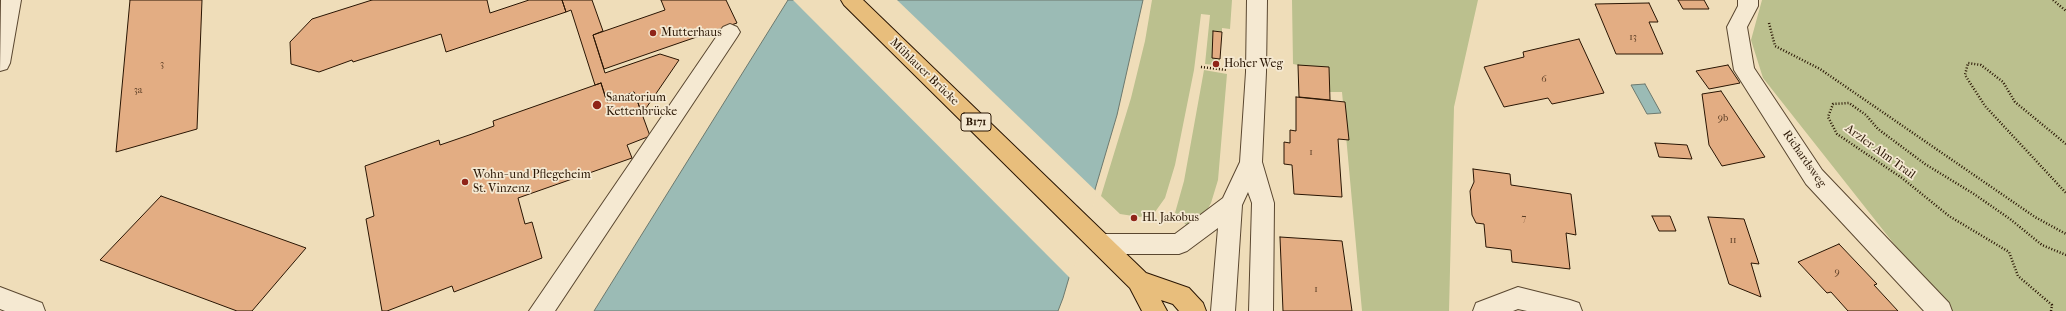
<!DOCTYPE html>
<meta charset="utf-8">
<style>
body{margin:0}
canvas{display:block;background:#efddb9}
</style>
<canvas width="2066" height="311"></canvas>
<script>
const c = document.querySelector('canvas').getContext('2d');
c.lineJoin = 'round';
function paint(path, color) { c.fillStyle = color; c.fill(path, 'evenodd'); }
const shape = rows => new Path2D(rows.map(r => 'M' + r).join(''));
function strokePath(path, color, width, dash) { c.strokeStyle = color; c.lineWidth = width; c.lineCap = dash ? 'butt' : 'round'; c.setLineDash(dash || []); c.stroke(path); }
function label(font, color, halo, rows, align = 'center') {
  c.font = font + ' "IM FELL French Canon",serif'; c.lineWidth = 3.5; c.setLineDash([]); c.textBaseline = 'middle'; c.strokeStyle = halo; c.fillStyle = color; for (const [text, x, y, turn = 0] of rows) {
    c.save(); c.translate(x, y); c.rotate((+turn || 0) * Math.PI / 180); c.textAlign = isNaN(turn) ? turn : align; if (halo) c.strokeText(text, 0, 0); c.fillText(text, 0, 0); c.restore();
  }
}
paint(shape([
 [1152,0,1232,0,1230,29,1222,28,1222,32,1213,31,1212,58,1220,59,1219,63,1216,62,1215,65,1205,64,1210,15,1201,14,1194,70,1175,165,1165,198,1155,212,1140,217,1120,214,1101,196,1131,98,1145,41],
 [1292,0,1478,0,1454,107,1449,311,1362,311,1342,92,1299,92,1298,65,1293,64],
 [1762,0,2066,0,2066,311,1947,311,1763,78,1751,40],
 [1204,70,1227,74,1218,180,1211,203,1205,214,1189,228,1175,213,1184,181]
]), '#bbc08e');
const water = shape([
 [788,0,1143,0,1117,115,1063,298,1058,311,594,311,788,0],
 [1645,84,1661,113,1647,114,1631,85,1645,84]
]);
paint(water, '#9bbbb5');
strokePath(water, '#6d796e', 1);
paint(shape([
 [793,0,897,0,1097,192,1071,279]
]), '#efddb9');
const building = shape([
 [130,0,202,0,197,129,116,152,130,0],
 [372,0,487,0,490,13,529,0,562,0,566,12,446,52,441,34,353,62,352,60,319,72,291,64,290,42,312,19,372,0],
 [562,0,592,0,603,31,593,35,605,73,660,54,679,60,642,114,634,92,607,102,601,83,595,85,571,10,566,12,562,0],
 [661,0,726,0,737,23,604,69,593,35,665,10,661,0],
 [1678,0,1704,0,1709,9,1683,9,1678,0],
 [1649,3,1658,22,1649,22,1663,54,1616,54,1595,4,1649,3],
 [1213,31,1222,32,1220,59,1212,58,1213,31],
 [1579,39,1604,93,1552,104,1548,98,1504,107,1484,67,1524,57,1523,52,1579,39],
 [1298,65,1329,67,1330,100,1299,97,1298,65],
 [1728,65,1740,83,1709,89,1696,71,1728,65],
 [601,83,607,102,634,92,650,136,627,145,632,158,518,198,525,224,532,222,542,258,454,292,452,286,387,311,382,311,366,219,374,216,365,166,439,140,440,145,472,134,494,126,493,121,601,83],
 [1721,91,1765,157,1722,166,1709,145,1702,94,1721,91],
 [1296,97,1345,102,1349,140,1338,139,1342,197,1294,194,1292,165,1284,164,1284,142,1290,143,1290,130,1296,131,1296,97],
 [1655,143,1687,145,1692,159,1659,157,1655,143],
 [1473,169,1510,174,1511,185,1571,194,1576,235,1566,233,1570,269,1512,262,1511,250,1486,247,1484,224,1476,223,1472,215,1470,191,1474,182,1473,169],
 [161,196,306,248,252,311,237,311,100,260,161,196],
 [1652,216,1670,216,1676,231,1659,231,1652,216],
 [1708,217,1744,219,1759,264,1751,263,1761,297,1729,284,1708,217],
 [1280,237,1342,241,1352,311,1283,311,1280,237],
 [1839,244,1877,284,1874,285,1898,311,1848,311,1831,292,1827,293,1798,262,1839,244]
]);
paint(building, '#e3ad83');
strokePath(building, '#291503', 1);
const minor = shape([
 [1,0,21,0,10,63,7,69,0,71,1,0],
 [1247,0,1267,0,1266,72,1262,162,1274,203,1273,311,1249,311,1252,203,1248,192,1242,205,1235,311,1211,311,1218,228,1187,251,1179,254,1101,254,1093,251,1089,244,1093,237,1101,234,1175,234,1223,198,1240,162,1246,72,1247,0],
 [1738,0,1758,0,1758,6,1747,27,1754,68,1822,170,1949,303,1952,311,1924,311,1806,184,1734,70,1727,27,1738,6,1738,0],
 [730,24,737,27,740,32,737,37,555,311,529,311,723,27,730,24],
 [0,287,42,303,45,311,5,311,0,309,0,287],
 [1518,287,1570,300,1579,303,1582,311,1527,311,1518,309,1513,311,1473,311,1476,303,1518,287]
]);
const major = shape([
 [841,0,863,0,1146,273,1189,288,1203,303,1206,311,1179,311,1173,304,1161,300,1167,311,1142,311,1130,288,844,5,841,0]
]);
strokePath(minor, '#5a4730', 2);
strokePath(major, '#291503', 2);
strokePath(shape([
 [2053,0,2066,11],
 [1769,23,1775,46,1820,69,2035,217,2066,234],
 [1201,67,1227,70],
 [2066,144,2015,102,2003,82,1981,65,1968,63,1965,75,1985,106,2066,193],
 [2051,311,2052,305,2018,276,2009,252,1949,216,1902,178,1837,134,1828,117,1833,104,1849,103,1866,115,1878,129,1925,164,1974,194,2010,219,2042,245,2066,255]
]), '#291503', 2.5, [1, 2]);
paint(minor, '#f5e9d2');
paint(major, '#e8be7c');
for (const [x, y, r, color] of [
 [653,33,4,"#8f2418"],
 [1216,64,4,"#8f2418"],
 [597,105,5,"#8f2418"],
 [465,182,4,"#8f2418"],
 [1134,218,4,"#8f2418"]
]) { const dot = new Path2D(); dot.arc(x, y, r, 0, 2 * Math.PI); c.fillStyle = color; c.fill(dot); strokePath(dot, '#f5e9d2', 1.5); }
label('10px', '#583b23', null, [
 ["13",1633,38],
 ["3",162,65],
 ["6",1544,80],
 ["3a",138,91],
 ["9b",1723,119],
 ["1",1311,153],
 ["7",1524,219],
 ["11",1733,241],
 ["9",1837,273],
 ["1",1316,290]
]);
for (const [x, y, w] of [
 [976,122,30]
]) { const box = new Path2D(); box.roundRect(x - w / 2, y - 9, w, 18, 3); c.fillStyle = '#f5e9d2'; c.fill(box); strokePath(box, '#291503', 1); }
label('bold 11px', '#291503', null, [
 ["B171",976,122]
]);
label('12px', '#291503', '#f5e9d2', [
 ["Mutterhaus",661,33],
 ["Hoher Weg",1224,64],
 ["Sanatorium",606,98],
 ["Kettenbrücke",606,112],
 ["Wohn- und Pflegeheim",473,175],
 ["St. Vinzenz",473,189],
 ["Hl. Jakobus",1142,218]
], 'left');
label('12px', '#291503', '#f5e9d2', [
 ["Mühlauer Brücke",924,72,44],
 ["Arzler Alm Trail",1880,152,36],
 ["Richardsweg",1804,159,55]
]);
</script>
